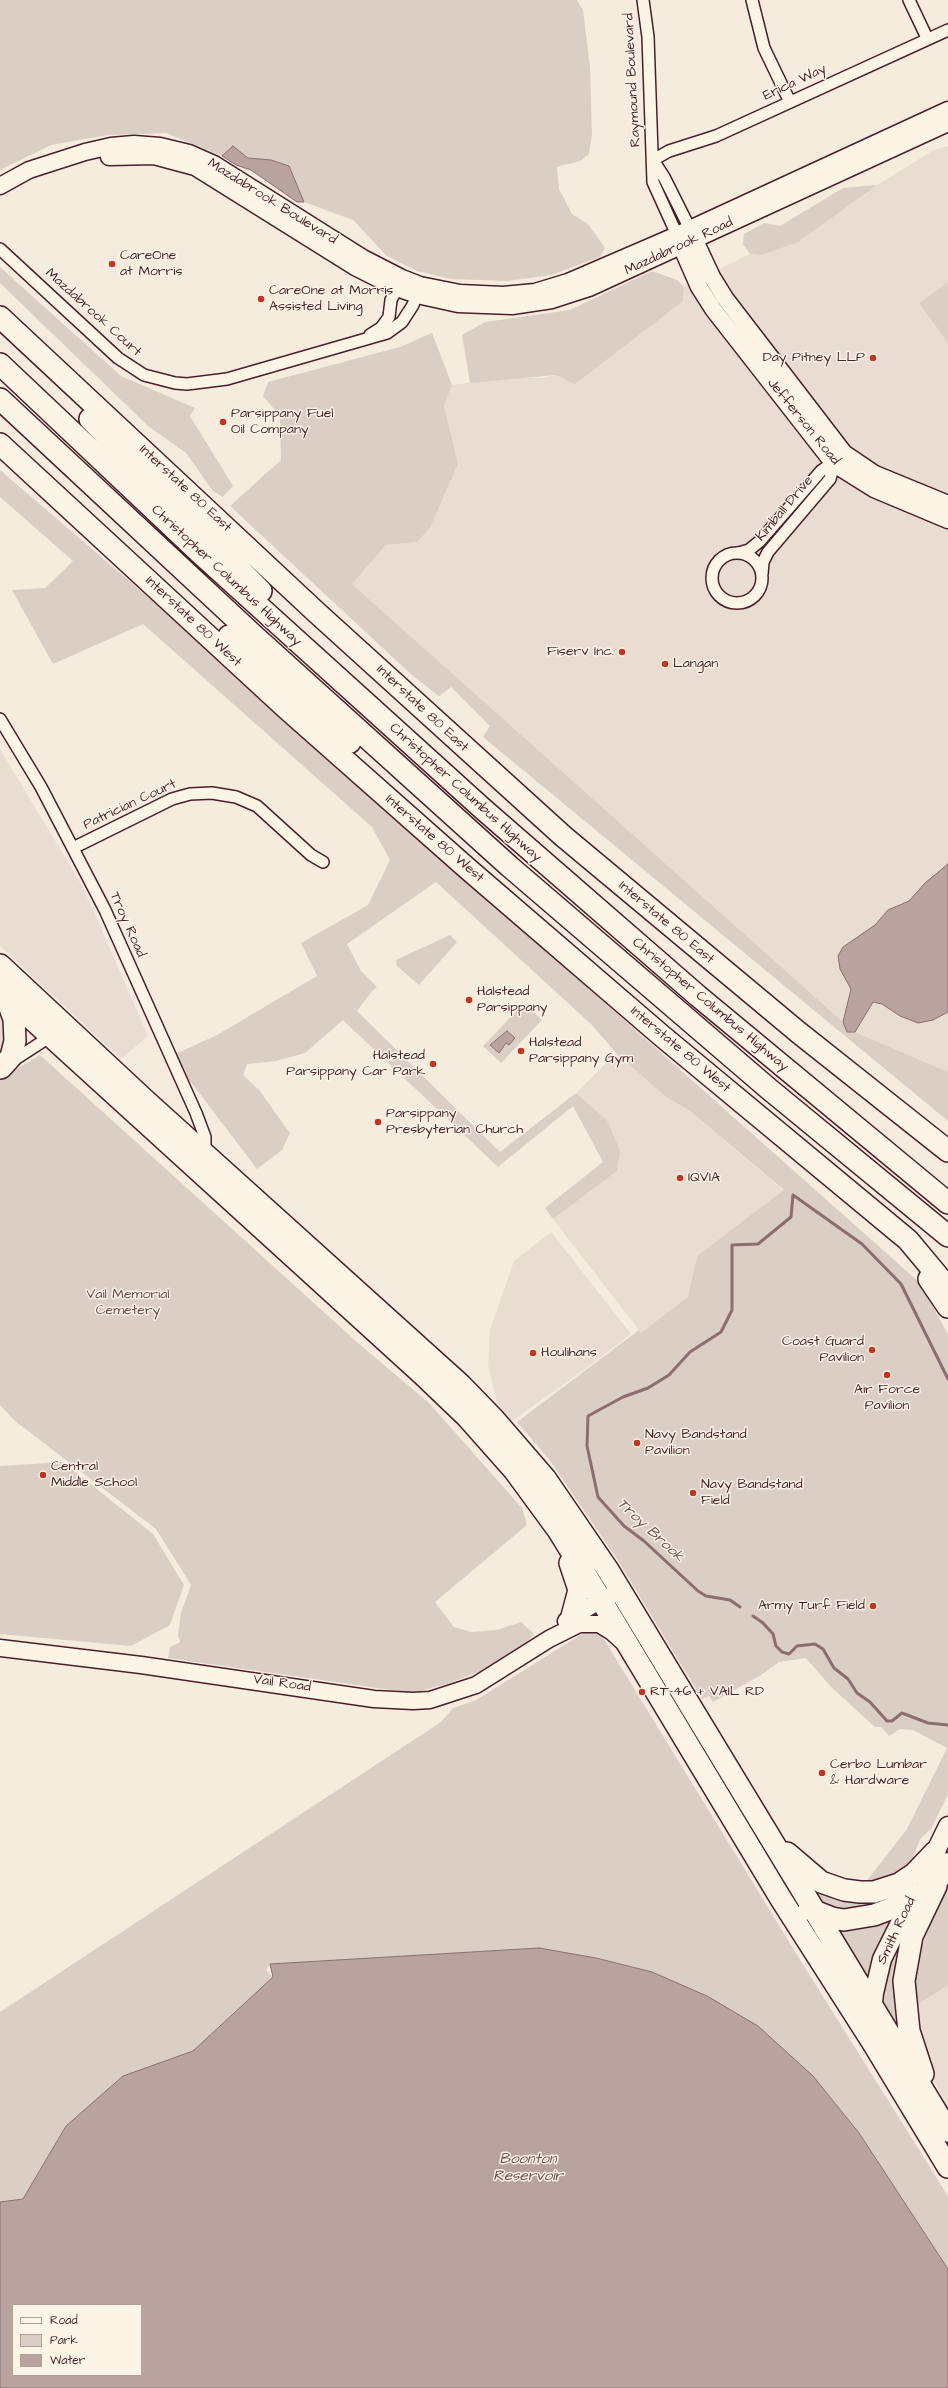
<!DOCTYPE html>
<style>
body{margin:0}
#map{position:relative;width:948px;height:2388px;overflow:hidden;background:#f5ecde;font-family:"Architects Daughter",sans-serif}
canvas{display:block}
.legend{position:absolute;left:12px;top:2304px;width:130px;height:72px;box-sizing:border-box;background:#fcf5e5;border:1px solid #b59f9b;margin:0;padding:5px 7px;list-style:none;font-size:12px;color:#4a1f2b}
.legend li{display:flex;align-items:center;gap:8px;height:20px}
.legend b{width:20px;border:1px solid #b59f9b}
</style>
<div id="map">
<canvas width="948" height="2388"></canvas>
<ul class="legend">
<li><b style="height:5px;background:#fcf5e5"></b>Road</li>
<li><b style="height:11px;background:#dbcec4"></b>Park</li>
<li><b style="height:11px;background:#b8a39e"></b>Water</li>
</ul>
</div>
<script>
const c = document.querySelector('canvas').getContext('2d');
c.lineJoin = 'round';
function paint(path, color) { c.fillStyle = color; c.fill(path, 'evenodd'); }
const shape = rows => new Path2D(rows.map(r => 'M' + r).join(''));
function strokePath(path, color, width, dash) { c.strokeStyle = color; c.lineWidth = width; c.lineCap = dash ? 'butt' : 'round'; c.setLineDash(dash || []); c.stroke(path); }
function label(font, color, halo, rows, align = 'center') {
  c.font = font + ' "Architects Daughter",sans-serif'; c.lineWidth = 3; c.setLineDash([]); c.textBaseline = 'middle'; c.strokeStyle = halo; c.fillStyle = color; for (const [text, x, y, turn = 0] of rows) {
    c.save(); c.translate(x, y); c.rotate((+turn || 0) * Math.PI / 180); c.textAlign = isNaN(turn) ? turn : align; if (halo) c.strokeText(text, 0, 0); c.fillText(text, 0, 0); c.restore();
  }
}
paint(shape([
 [948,146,948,282,919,303,948,343,948,1072,855,1032,847,1032,843,1022,352,584,386,545,417,542,430,528,458,464,444,405,452,385,505,378,540,378,556,375,683,301,684,287,750,254,761,255,842,210,877,185,934,150],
 [0,749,83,887,148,1036,121,1059,0,946],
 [0,1003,12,1030,0,1062],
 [616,1053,666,1097,690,1111,784,1191,697,1256,686,1309,646,1339,553,1219,617,1171,607,1120,576,1093],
 [551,1232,631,1334,589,1366,512,1421,497,1402,488,1365,490,1330,514,1261],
 [948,1985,948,2108,925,2063,916,2006]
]), '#e8ddd0');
paint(shape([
 [0,0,577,0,583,10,590,67,592,134,589,154,580,161,557,167,559,189,572,214,588,224,605,248,600,257,551,275,508,281,451,279,417,271,387,256,353,220,304,202,289,166,271,160,248,158,233,146,222,156,166,133,108,135,51,145,0,170],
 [877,185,798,242,761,255,750,254,743,244,744,234,755,228,764,223,780,226,843,188],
 [0,267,121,376,195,408,190,416,233,486,223,497,213,491,186,453,148,426,0,283],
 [652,271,677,280,684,287,683,301,575,384,556,375,470,383,462,335,485,322,570,310],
 [948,282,948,343,919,303],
 [432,333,452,385,444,405,458,464,430,528,417,542,386,545,352,584,843,1022,847,1032,855,1032,948,1072,948,1121,483,737,490,726,451,687,439,696,414,677,230,506,281,460,280,416,263,396,268,382,400,347],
 [0,470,156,604,919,1282,948,1334,948,1794,931,1829,920,1839,913,1858,898,1875,865,1883,907,1829,947,1748,913,1730,900,1729,889,1736,881,1727,875,1727,831,1687,806,1658,779,1662,761,1675,713,1702,709,1696,702,1699,617,1559,548,1458,517,1422,639,1330,641,1333,688,1297,697,1256,784,1190,690,1111,666,1097,616,1053,592,1025,436,882,347,944,361,971,377,987,372,991,357,1011,500,1152,576,1093,607,1120,620,1151,617,1171,553,1219,545,1208,603,1162,573,1106,498,1167,343,1020,305,1053,276,1061,247,1064,243,1075,259,1090,290,1133,282,1150,257,1169,171,1056,217,1035,317,976,301,943,368,905,390,860,372,827,143,624,53,664,12,590,45,588,73,561,0,497],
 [450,935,457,942,419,985,397,966,396,960],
 [524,1003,542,1020,501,1063,483,1046],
 [40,1055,358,1343,429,1403,522,1508,527,1525,435,1602,454,1627,471,1632,497,1630,521,1622,534,1634,513,1658,450,1683,412,1693,168,1658,170,1647,180,1642,178,1635,181,1613,191,1585,156,1529,15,1421,0,1405,0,1079],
 [63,1462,153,1534,184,1585,170,1625,131,1646,0,1634,0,1466],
 [587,1631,594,1631,602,1636,802,1963,948,2196,948,2269,859,2133,813,2076,652,1972,596,1958,539,1948,270,1964,266,1970,273,1977,193,2051,123,2076,66,2126,23,2199,0,2202,0,2012,441,1722,453,1708,476,1700],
 [810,1883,904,1892,859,1912,822,1907],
 [948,1889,948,1985,916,2006,913,1995,916,1963,940,1897],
 [891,1918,872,1962,867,1979,836,1930],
 [909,1924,901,2034,881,2003,887,1969]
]), '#dbcec4');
const water = shape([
 [233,146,248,158,271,160,289,166,304,202,297,202,251,170,236,165,222,156,233,146],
 [948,864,948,1012,933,1020,918,1023,900,1016,882,1004,873,1002,855,1032,847,1032,843,1022,851,989,840,969,838,956,843,947,875,925,888,910,909,901,925,883,948,864],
 [507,1031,515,1038,509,1045,506,1043,499,1053,490,1045,507,1031],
 [539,1948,596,1958,652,1972,707,1996,758,2026,813,2076,859,2133,948,2269,948,2388,0,2388,0,2202,23,2199,66,2126,123,2076,193,2051,273,1977,270,1964,539,1948],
 [13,2305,141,2305,141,2375,13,2375,13,2305]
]);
paint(water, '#b8a39e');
strokePath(water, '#8c6e70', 1);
strokePath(shape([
 [740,1607,730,1600,706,1596,698,1591,644,1541,624,1526,598,1497,587,1446,588,1416,623,1397,648,1388,669,1375,690,1352,721,1332,732,1310,732,1245,758,1244,791,1217,793,1195,862,1244,901,1284,948,1379],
 [753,1616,763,1623,773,1634,776,1646,782,1652,789,1654,797,1646,815,1644,823,1649,834,1668,848,1679,857,1693,870,1702,887,1721,892,1721,902,1713,928,1723,948,1725]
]), '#8c6e70', 3);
const street = shape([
 [643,0,648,37,653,182,677,235],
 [752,0,764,48,790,102],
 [909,0,927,38],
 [653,160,669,151,716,136,948,30],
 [653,160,664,177,690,229],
 [0,249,118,358,144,375,175,383,187,384,227,379,387,333,402,322,413,305,419,288],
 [370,335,381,328,389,317,391,300,400,283],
 [738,553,749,550,760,541,821,471,838,459],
 '712 578a25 25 0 1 1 50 0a25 25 0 1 1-50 0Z',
 [762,574,763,562,768,552,830,479,834,464],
 [0,719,41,787,105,910,196,1113,205,1137,205,1154],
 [73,848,172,799,190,794,212,793,236,797,257,806,311,855,323,862],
 [11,1062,51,1036]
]);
const secondary = shape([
 [109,157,154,156,195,167,355,267,397,288,417,295,458,304,512,306,552,300,589,288,948,123],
 [0,186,29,170,85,152,111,146,134,144,160,146,189,153,214,164,363,258,402,278,420,285,460,293,503,295,535,292,568,282,677,235,948,110],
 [690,230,712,277,725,298,844,453,875,474,948,504],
 [677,237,699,287,713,309,834,464,874,489,948,520],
 [566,1621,601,1600,610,1596],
 [0,1648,141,1665,374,1699,413,1701,430,1700,476,1685,549,1639,579,1624,599,1624,612,1632,622,1641]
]);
const primary = shape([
 [929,1865,948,1826],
 [940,1877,948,1862],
 [872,2012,874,1993,882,1959,915,1893]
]);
const highway = shape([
 [0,317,316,612,563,836,798,1032,948,1151],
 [0,364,200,553,483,809,698,996,948,1203],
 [0,399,251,633,509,866,769,1089,948,1236],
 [90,419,261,591],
 [0,444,286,708,468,869,662,1036,908,1240,948,1288],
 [229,636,350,742],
 [0,965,146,1101,461,1385,494,1419,545,1478,608,1570,948,2131],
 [0,990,421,1373,467,1417,514,1470,558,1530,595,1590,781,1899,873,2043,948,2167],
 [1,1068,11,1057,15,1041,14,1019,6,997],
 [929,1279,948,1307],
 [570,1563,579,1590,572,1616],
 [787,1853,821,1882,844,1890,860,1892,874,1892,899,1884,914,1874,935,1852],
 [809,1909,832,1918,844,1920,874,1915,911,1901,922,1895,940,1877],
 [923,2074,909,2031,904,1981,912,1936,936,1886]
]);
strokePath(street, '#4a1f2b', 14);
strokePath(secondary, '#4a1f2b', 19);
strokePath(primary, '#4a1f2b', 21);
strokePath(highway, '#4a1f2b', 24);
strokePath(street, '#fcf5e5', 11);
strokePath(secondary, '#fcf5e5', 16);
strokePath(primary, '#fcf5e5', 18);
strokePath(highway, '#fcf5e5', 21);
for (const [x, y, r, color] of [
 [112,264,4,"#c8321e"],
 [261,299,4,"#c8321e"],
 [873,358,4,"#c8321e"],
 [223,422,4,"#c8321e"],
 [622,652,4,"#c8321e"],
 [665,664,4,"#c8321e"],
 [469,1000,4,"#c8321e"],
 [521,1051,4,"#c8321e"],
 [433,1064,4,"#c8321e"],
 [378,1122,4,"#c8321e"],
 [680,1178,4,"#c8321e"],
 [872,1350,4,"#c8321e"],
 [533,1353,4,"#c8321e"],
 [887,1375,4,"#c8321e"],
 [637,1443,4,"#c8321e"],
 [43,1475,4,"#c8321e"],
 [693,1493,4,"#c8321e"],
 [873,1606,4,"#c8321e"],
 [642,1692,4,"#c8321e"],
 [822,1773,4,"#c8321e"]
]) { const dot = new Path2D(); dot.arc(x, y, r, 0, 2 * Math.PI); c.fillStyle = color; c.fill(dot); strokePath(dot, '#fcf5e5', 1.5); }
label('14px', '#4a1f2b', '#fcf5e5', [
 ["Raymound Boulevard",633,80,-93],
 ["Erica Way",795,83,-25],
 ["Mazdabrook Boulevard",272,202,32],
 ["Mazdabrook Road",679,247,-25],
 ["Mazdabrook Court",93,313,42],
 ["Jefferson Road",803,422,51],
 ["Interstate 80 East",185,489,43],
 ["Kimball Drive",785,509,-50],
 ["Christopher Columbus Highway",226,576,43],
 ["Interstate 80 West",193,622,43],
 ["Interstate 80 East",422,709,43],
 ["Christopher Columbus Highway",465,793,42],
 ["Patrician Court",130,805,-25],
 ["Interstate 80 West",434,839,41],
 ["Interstate 80 East",666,923,40],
 ["Troy Road",127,925,66],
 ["Christopher Columbus Highway",710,1005,40],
 ["Interstate 80 West",680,1050,40],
 ["Vail Road",282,1684,8],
 ["Smith Road",897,1931,-65]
]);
label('14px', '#4a1f2b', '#fcf5e5', [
 ["CareOne",120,256],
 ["at Morris",120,272],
 ["CareOne at Morris",269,291],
 ["Assisted Living",269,307],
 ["Day Pitney LLP",865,358,"right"],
 ["Parsippany Fuel",231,414],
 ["Oil Company",231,430],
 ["Fiserv Inc.",614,652,"right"],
 ["Langan",673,664],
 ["Halstead",477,992],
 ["Parsippany",477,1008],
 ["Halstead",529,1043],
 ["Parsippany Gym",529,1059],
 ["Halstead",425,1056,"right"],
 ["Parsippany Car Park",425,1072,"right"],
 ["Parsippany",386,1114],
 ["Presbyterian Church",386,1130],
 ["IQVIA",688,1178],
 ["Coast Guard",864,1342,"right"],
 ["Pavilion",864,1358,"right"],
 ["Houlihans",541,1353],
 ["Air Force",887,1390,"center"],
 ["Pavilion",887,1406,"center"],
 ["Navy Bandstand",645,1435],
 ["Pavilion",645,1451],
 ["Central",51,1467],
 ["Middle School",51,1483],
 ["Navy Bandstand",701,1485],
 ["Field",701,1501],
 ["Army Turf Field",865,1606,"right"],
 ["RT-46 + VAIL RD",650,1692],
 ["Cerbo Lumbar",830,1765],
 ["& Hardware",830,1781]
], 'left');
label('14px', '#6e4b51', '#fcf5e5', [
 ["Vail Memorial",128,1295],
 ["Cemetery",128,1311]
]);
label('italic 15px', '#704d53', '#fcf5e5', [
 ["Troy Brook",650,1531,43],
 ["Boonton",528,2160],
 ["Reservoir",528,2177]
]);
</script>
